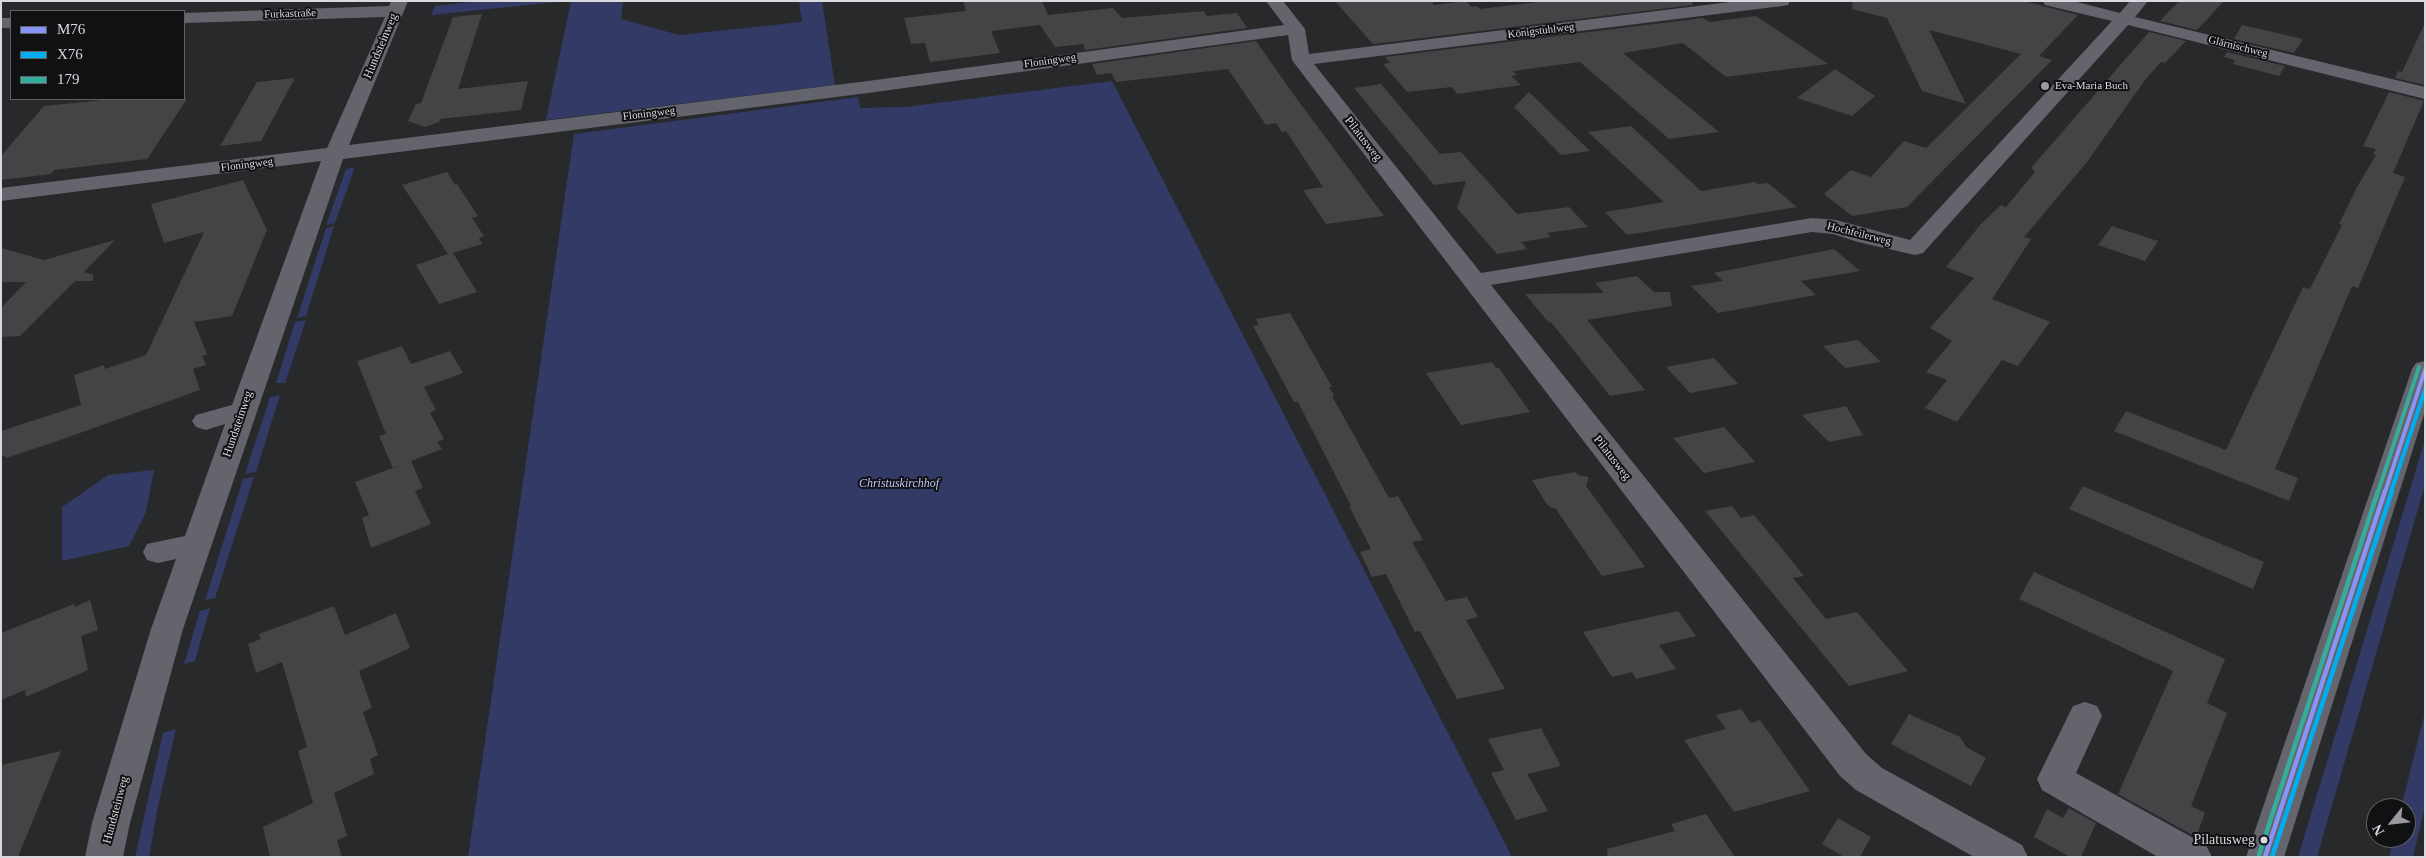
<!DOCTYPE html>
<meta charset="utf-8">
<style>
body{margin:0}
#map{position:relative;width:2426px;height:858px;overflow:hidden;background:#28292b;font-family:Georgia,serif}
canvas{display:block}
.frame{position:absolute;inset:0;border:2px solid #d8d9dc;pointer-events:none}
.legend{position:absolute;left:10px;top:10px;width:175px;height:90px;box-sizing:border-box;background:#101113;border:1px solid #606163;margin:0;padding:6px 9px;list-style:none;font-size:15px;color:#d8d9dc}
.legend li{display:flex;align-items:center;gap:10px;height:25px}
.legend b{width:25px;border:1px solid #606163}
.north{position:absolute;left:2366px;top:798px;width:50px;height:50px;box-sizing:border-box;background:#101113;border:1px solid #606163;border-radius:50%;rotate:241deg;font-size:14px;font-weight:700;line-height:20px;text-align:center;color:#d8d9dc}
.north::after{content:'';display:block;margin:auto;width:18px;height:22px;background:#9a9b9e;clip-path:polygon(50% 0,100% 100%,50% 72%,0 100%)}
</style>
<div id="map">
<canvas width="2426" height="858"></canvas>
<div class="frame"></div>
<ul class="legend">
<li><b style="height:6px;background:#8894f6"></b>M76</li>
<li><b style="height:6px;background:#00adef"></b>X76</li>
<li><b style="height:6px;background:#36ac9c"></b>179</li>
</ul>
<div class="north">N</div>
</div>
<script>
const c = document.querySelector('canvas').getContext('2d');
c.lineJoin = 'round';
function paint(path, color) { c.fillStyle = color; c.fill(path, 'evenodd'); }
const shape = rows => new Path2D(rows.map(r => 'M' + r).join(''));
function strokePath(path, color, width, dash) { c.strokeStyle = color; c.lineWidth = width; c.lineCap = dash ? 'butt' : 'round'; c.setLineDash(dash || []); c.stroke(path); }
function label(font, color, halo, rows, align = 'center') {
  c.font = font + ' Georgia,serif'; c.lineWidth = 4; c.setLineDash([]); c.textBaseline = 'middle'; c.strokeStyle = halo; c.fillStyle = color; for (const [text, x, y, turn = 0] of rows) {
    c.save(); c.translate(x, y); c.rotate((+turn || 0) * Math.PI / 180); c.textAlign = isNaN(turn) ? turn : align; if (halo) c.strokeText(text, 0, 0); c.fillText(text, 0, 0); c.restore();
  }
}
paint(shape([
 [479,1,566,1,431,15,435,6],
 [571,1,623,1,621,19,679,35,802,22,799,1,822,1,835,85,546,120],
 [1112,81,1512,857,468,857,574,134,858,97,860,108,905,107],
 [355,167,335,223,326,225,346,169],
 [334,226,306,316,297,318,326,228],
 [306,320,285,383,276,383,295,322],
 [280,395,256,472,245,474,270,397],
 [2425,440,2425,485,2317,857,2298,857],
 [154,470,146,512,129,546,62,561,62,507,108,475],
 [254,477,215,598,205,600,243,479],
 [210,608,195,661,184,664,200,611],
 [2425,712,2425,806,2413,857,2389,857,2394,838,2406,838,2406,808,2401,808],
 [176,729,158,806,149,857,135,857,163,733]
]), '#333a66');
paint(shape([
 [963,1,1042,1,1048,15,1113,8,1122,18,1204,11,1207,16,1237,13,1247,28,1085,50,1083,44,1055,47,1040,25,991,31,1000,53,930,62,925,43,911,44,904,18,966,11],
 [1335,1,1433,1,1433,5,1466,1,1472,7,1477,6,1480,9,1546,1,1692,1,1693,5,1373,44],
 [1853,1,2024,1,2078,15,2039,56,2052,60,1907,207,1852,216,1824,194,1851,170,1871,177,1904,141,1926,148,2021,54,1929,30,1966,104,1922,91,1887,18,1852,9],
 [2179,1,2224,1,2197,30,2160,21],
 [482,14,458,89,528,81,521,110,440,119,439,122,425,127,408,121,416,104,421,103,453,17],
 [1756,16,1828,64,1726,77,1683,43,1623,53,1719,132,1669,139,1580,62,1513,71,1517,75,1511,76,1521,85,1457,94,1452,87,1407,92,1383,64,1390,63,1385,57,1703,18,1710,22],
 [2425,23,2425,85,2395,78,2398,71,2402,72],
 [2242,25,2303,39,2294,53,2234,39],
 [2149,32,2186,41,2165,63,2161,62,2145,80,2087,162,2024,237,2031,239,1992,299,2050,322,2018,366,2002,360,1957,422,1925,408,1947,380,1926,372,1952,341,1930,328,1974,278,1946,267,1981,224,2001,205,2006,207,2035,172,2031,168],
 [1256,41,1291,91,1384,216,1326,224,1303,190,1323,187,1286,131,1282,132,1276,123,1266,125,1228,69,1116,82,1111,73,1097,75,1092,64],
 [2227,52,2285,66,2279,76,2233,64,2235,60,2224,57],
 [1835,69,1875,96,1852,116,1797,98],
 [295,78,261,141,220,146,257,82],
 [1381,84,1440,154,1461,152,1517,214,1569,207,1588,227,1547,233,1551,237,1521,242,1527,249,1497,254,1457,208,1466,181,1434,185,1354,88],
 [1529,92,1590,151,1561,155,1514,107],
 [2389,92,2424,101,2393,173,2405,177,2358,288,2352,286,2275,469,2298,478,2289,501,2114,431,2126,411,2226,450,2303,287,2310,289,2342,225,2339,224,2357,187,2376,155,2373,154,2376,149,2363,146],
 [114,99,187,99,147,159,54,170,51,174,1,180,1,156,44,106],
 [1631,126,1701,191,1755,182,1757,184,1768,183,1797,207,1627,235,1605,212,1664,202,1588,132],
 [447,172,455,185,457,184,478,216,472,218,484,236,479,238,482,244,453,253,477,292,439,304,416,265,448,254,402,185],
 [243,180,267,230,232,316,194,322,207,354,202,356,206,365,193,369,200,390,49,444,6,458,5,455,1,457,1,431,81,405,74,375,104,365,105,369,146,355,204,232,164,243,151,204],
 [2112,226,2158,241,2145,261,2098,245],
 [115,240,84,272,93,275,93,281,75,281,20,336,1,337,1,308,26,282,1,282,1,248,44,260],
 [1834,249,1860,271,1801,281,1816,295,1718,313,1691,286,1723,281,1714,273],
 [1637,276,1654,292,1670,292,1672,306,1587,320,1645,390,1610,396,1551,322,1549,323,1525,294,1604,293,1595,283],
 [1290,313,1332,387,1329,387,1334,395,1332,396,1389,498,1398,496,1423,540,1412,542,1446,601,1467,597,1478,617,1466,620,1505,689,1457,699,1420,631,1415,632,1386,574,1372,577,1360,552,1371,549,1349,506,1351,506,1298,402,1294,402,1253,326,1259,325,1256,319],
 [1858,340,1881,362,1845,368,1823,346],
 [402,346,411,364,450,351,463,373,424,387,436,410,430,413,444,439,437,442,442,449,393,468,379,436,386,434,357,361],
 [1714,358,1738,384,1690,393,1666,367],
 [1492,362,1496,368,1499,368,1530,412,1461,425,1426,373],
 [1846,406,1863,435,1829,442,1802,415],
 [1724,427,1755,462,1704,473,1673,438],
 [411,461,423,488,415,491,431,524,371,548,362,518,369,515,355,482],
 [1575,472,1578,475,1589,477,1586,486,1645,567,1602,576,1555,508,1551,508,1546,503,1532,480],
 [2083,486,2264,562,2253,589,2069,509],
 [1732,506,1741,518,1754,515,1779,545,1804,576,1793,578,1826,619,1857,612,1908,671,1849,686,1705,511],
 [2034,572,2225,659,2207,703,2227,713,2191,806,2205,813,2196,837,2118,794,2173,671,2019,599],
 [90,600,98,630,81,636,88,670,26,697,25,690,1,700,1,633,74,604,75,607],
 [334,606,345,635,396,613,410,648,359,671,372,708,363,712,378,755,370,759,374,774,334,793,347,836,337,840,342,857,270,857,263,827,313,803,298,751,307,747,282,662,256,673,248,644,261,639,259,634],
 [1678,611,1696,636,1659,645,1676,669,1636,679,1632,672,1612,677,1583,632],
 [1741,709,1751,723,1760,720,1810,791,1734,812,1684,740,1726,729,1716,715],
 [1909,714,1960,737,1966,747,1986,758,1971,786,1891,744],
 [1541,728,1561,766,1527,774,1548,811,1516,820,1491,773,1504,770,1488,739],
 [61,751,18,857,1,857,1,765],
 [2069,808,2096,823,2081,857,2070,857,2034,837,2047,809,2063,818],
 [1706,814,1735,857,1608,857,1607,849,1675,831,1671,824],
 [1838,818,1871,837,1860,857,1844,857,1822,844]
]), '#444446');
paint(shape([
 [391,1,408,1,349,145,868,81,1284,25,1266,1,1283,1,1305,29,1309,54,1738,1,1790,1,1788,5,1782,6,1314,64,1481,273,1812,218,1836,220,1910,240,2112,21,2045,5,2043,1,2073,1,2120,13,2130,1,2148,1,2135,17,2425,87,2425,99,2128,25,1923,253,1915,255,1858,242,1833,234,1812,232,1491,285,1866,754,1882,768,2022,845,2028,857,1974,857,1856,790,1840,776,1295,64,1292,60,1288,35,868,93,343,159,183,629,130,823,123,857,85,857,92,823,151,629,176,559,158,563,147,560,143,552,147,544,185,536,225,424,206,430,196,427,192,421,196,415,232,405,321,161,1,201,1,188,327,148,385,17,184,23,184,13,389,6,391,1],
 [1,18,11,18,11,28,1,28,1,18],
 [2085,702,2097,706,2102,716,2076,773,2206,845,2212,857,2158,857,2042,790,2037,779,2073,706,2085,702]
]), '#64656c');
paint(shape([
 [2425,361,2425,411,2284,857,2246,857,2412,369,2416,363,2425,361]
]), '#64656d');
strokePath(shape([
 [2385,492,2425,370]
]), '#8894f6', 4);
strokePath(shape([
 [2265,857,2385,491]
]), '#8894f6', 4.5);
strokePath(shape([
 [2391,492,2425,390]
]), '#00adef', 4);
strokePath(shape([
 [2272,857,2392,491]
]), '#00adef', 4.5);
strokePath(shape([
 [2378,492,2419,367]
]), '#36ac9c', 4);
strokePath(shape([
 [2259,855,2378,491]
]), '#36ac9c', 4.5);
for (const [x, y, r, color] of [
 [2045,86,5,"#9a9b9e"],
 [2264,840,4.5,"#d8d9dc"]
]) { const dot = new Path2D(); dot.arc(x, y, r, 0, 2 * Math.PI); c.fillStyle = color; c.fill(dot); strokePath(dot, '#101113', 2); }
label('11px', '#d8d9dc', '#101113', [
 ["Furkastraße",290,14,-2],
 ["Königstuhlweg",1541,31,-7],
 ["Glärnischweg",2238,47,14],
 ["Floningweg",1050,61,-8],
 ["Floningweg",649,114,-7],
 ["Floningweg",247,165,-7],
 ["Hochfeilerweg",1859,234,14]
]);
label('11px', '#d8d9dc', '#101113', [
 ["Eva-Maria Buch",2055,86]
], 'left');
label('12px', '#d8d9dc', '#101113', [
 ["Hundsteinweg",381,46,-67],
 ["Pilatusweg",1363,139,52],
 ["Hundsteinweg",238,424,-71],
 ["Pilatusweg",1612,458,52],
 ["Hundsteinweg",116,810,-75]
]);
label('italic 12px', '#bdc8fa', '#101113', [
 ["Christuskirchhof",899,484]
]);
label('14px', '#d8d9dc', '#101113', [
 ["Pilatusweg",2255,840]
], 'right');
</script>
